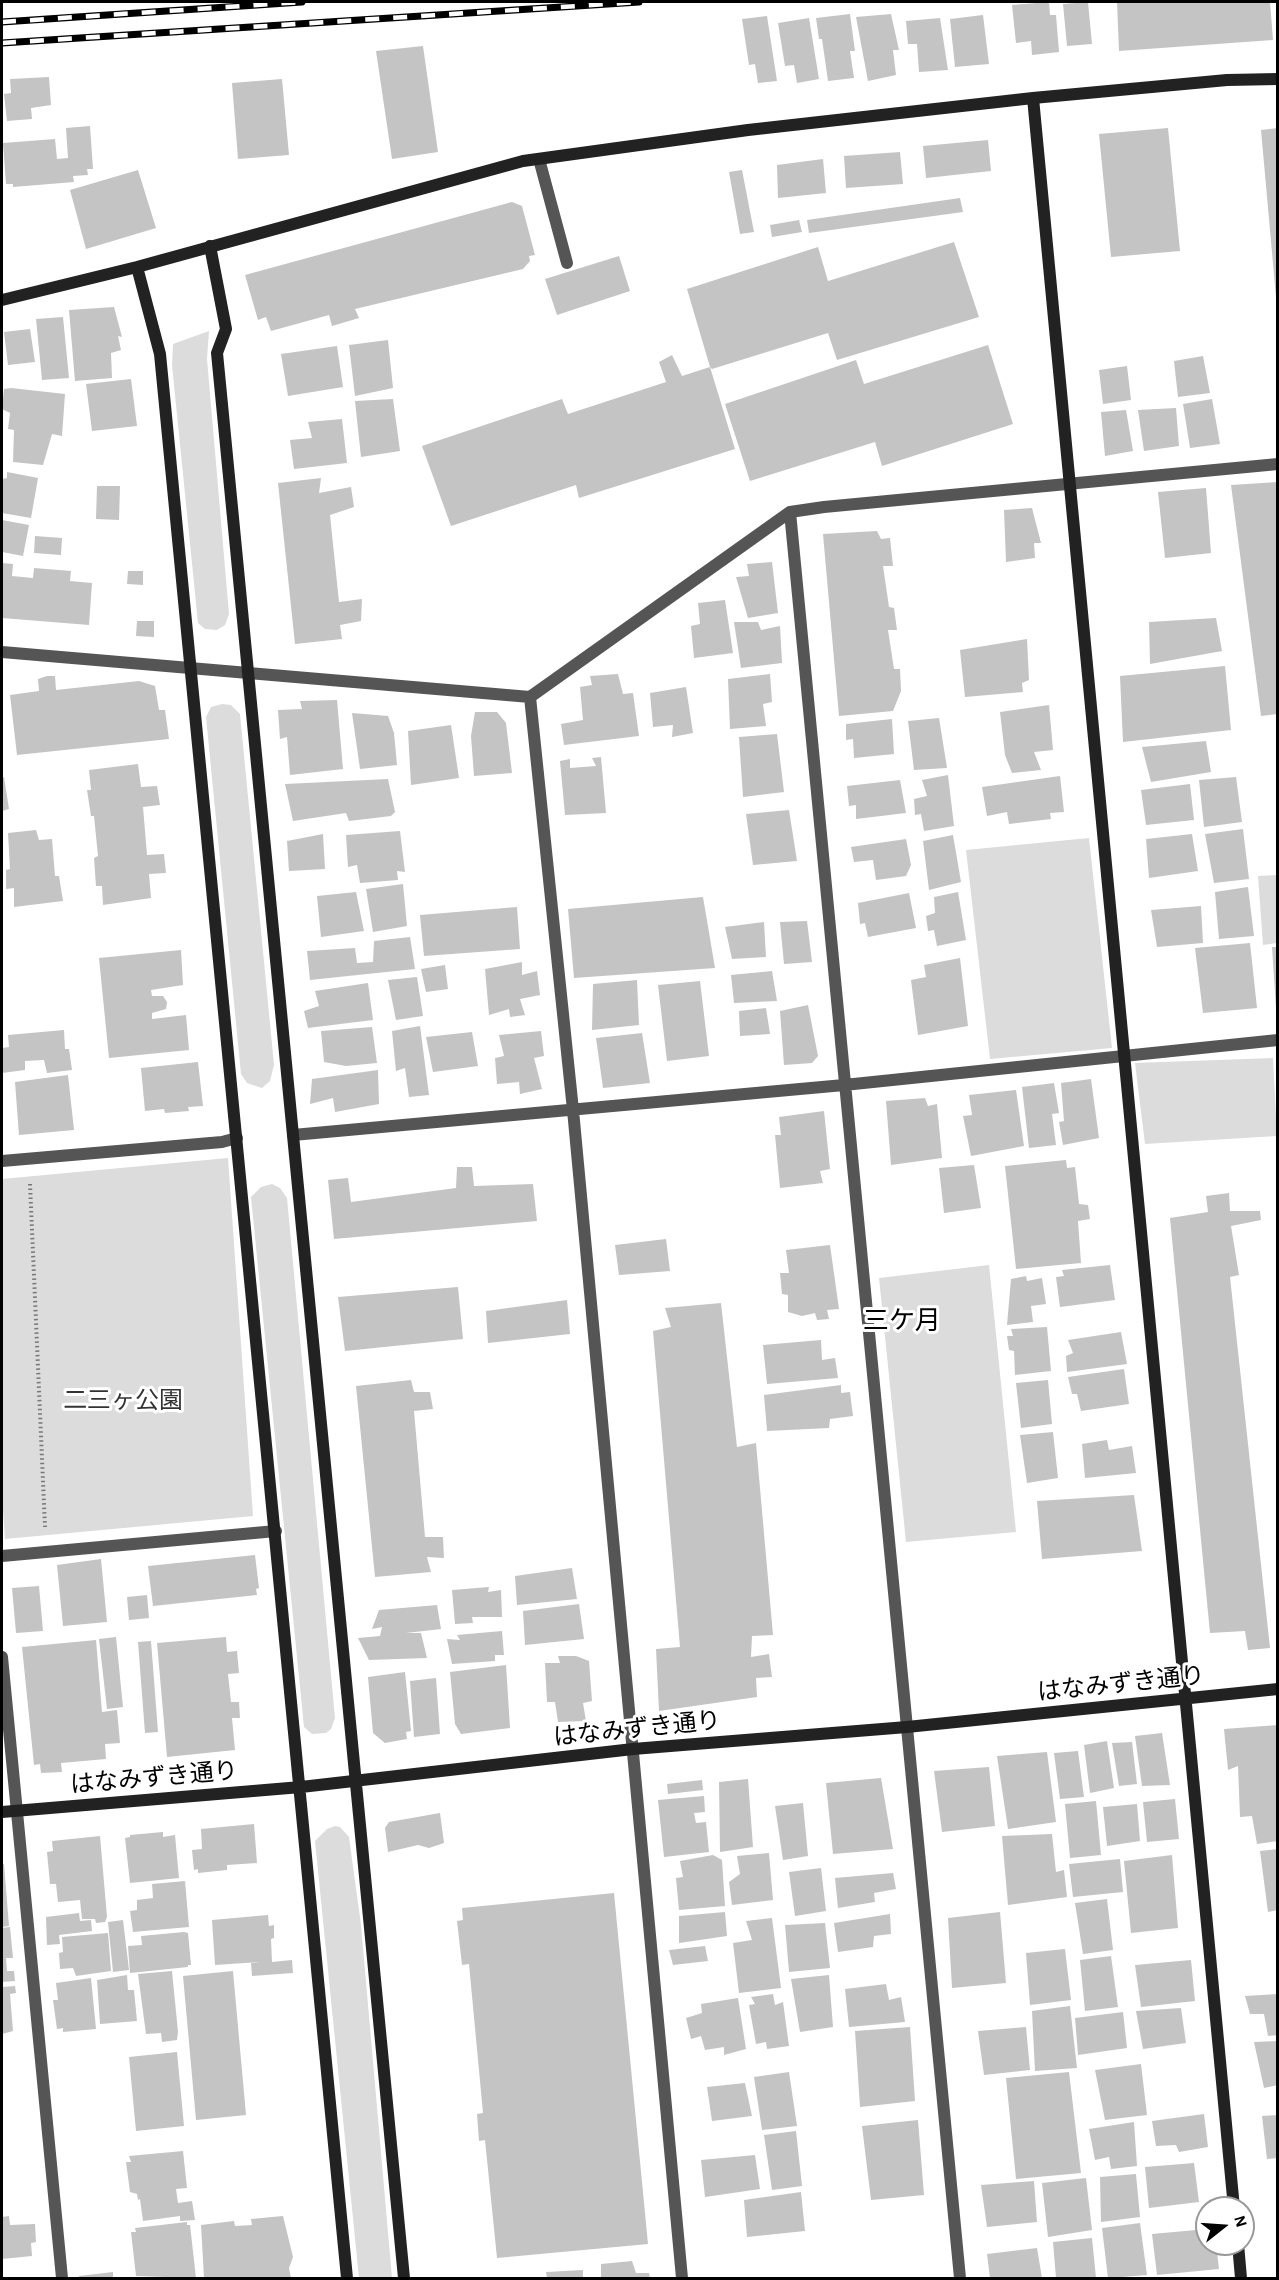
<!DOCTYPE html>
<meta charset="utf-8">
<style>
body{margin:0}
#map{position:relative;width:1279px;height:2280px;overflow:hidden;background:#fff;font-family:"Alegreya Sans",sans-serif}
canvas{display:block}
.frame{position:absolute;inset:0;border:3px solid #000;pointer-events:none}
.north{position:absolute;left:1195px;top:2196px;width:60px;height:60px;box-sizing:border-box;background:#fff;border:2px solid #999;border-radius:50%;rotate:73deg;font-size:16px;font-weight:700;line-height:24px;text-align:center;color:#000}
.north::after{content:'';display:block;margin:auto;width:21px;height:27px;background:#000;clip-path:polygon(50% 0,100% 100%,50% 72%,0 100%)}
</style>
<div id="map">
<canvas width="1279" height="2280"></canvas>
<div class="frame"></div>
<div class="north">N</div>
</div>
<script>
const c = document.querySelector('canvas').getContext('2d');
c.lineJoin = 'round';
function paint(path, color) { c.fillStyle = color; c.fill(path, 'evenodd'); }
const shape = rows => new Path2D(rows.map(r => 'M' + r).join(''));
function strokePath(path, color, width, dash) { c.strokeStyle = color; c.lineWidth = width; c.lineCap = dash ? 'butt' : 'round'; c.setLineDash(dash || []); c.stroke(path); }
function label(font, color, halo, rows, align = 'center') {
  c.font = font + ' "Alegreya Sans","Noto Sans JP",sans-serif'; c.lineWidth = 6; c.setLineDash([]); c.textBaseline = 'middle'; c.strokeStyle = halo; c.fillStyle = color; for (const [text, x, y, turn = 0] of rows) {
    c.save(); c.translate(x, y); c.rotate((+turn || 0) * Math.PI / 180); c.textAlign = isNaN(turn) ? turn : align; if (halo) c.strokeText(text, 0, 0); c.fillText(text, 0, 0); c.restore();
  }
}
paint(shape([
 [209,331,207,359,229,614,225,625,217,630,205,629,198,623,172,365,173,344],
 [222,704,231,705,240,714,274,1065,270,1081,262,1088,247,1083,241,1074,206,717,211,707],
 [1089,838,1112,1048,990,1059,966,850],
 [1277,875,1277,943,1263,945,1258,876],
 [1273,1058,1277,1136,1145,1144,1135,1063],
 [228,1158,253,1516,5,1539,2,1496,2,1179],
 [272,1184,280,1188,287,1198,335,1718,331,1729,326,1733,312,1734,304,1727,251,1197,261,1187],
 [989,1265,1016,1532,906,1542,879,1278],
 [335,1826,340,1827,349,1837,361,1925,392,2278,359,2278,315,1841,327,1829]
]), '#dcdcdc');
paint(shape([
 [1049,2,1050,15,1056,15,1059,52,1032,55,1031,41,1016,43,1012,5],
 [1088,2,1092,44,1067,46,1063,4],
 [1117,2,1270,2,1273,40,1119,51],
 [850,14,855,51,850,51,854,78,828,81,822,39,819,39,816,18],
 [891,14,899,50,893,50,896,75,868,81,856,17],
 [983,15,989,64,955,67,950,19],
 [767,16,777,81,758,83,755,64,749,65,742,19],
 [809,18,819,79,797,83,794,65,785,66,778,23],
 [940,18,948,70,919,72,917,44,908,44,906,21],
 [423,46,438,152,392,159,376,51],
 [49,77,51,105,31,108,32,119,7,121,4,94,11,93,10,79],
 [282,79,289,155,238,159,232,83],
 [90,126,93,169,87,169,88,175,73,176,74,182,13,187,13,184,6,184,3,143,55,139,57,159,68,158,66,128],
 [1168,128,1180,251,1111,257,1099,134],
 [1278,128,1278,297,1276,297,1261,130],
 [988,140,991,171,926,178,923,146],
 [900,152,903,184,846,188,844,156],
 [823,159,826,193,778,198,777,165],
 [138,170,156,228,86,249,70,190],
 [742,170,754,232,740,234,729,172],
 [960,198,963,212,809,233,807,220],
 [512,202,522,206,535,255,529,256,530,261,523,269,355,309,359,318,332,326,329,315,271,331,266,317,258,320,245,275],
 [799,220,802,232,772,237,770,225],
 [954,242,979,317,837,360,828,333,712,369,710,367,687,289,818,247,828,281],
 [619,256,630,291,557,315,545,279],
 [114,307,122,337,118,336,121,350,111,353,112,378,75,381,69,310],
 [63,317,69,378,42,380,36,319],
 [30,329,35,362,8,365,4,332],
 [388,340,393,388,355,396,349,345],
 [988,345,1013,424,882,466,875,442,750,481,725,404,856,360,864,384],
 [337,346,343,387,288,396,281,354],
 [672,355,682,376,710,367,735,449,579,498,576,485,451,526,422,446,562,399,568,414,666,382,659,362],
 [1203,356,1210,393,1178,397,1174,361],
 [1127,366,1131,400,1103,404,1099,370],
 [131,379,137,426,92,431,86,384],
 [11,388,65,394,62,436,52,434,43,465,13,462,14,430,8,429,10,413,2,409,4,389],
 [393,399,400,451,361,457,355,401],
 [1212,399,1220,444,1190,448,1183,404],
 [1176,408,1179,446,1144,451,1138,410],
 [1126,410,1133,451,1105,456,1101,412],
 [342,419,347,463,294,469,290,440,312,438,308,422],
 [7,472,38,478,31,518,2,513,2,479,7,478],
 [321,478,319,493,351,487,354,507,330,515,339,602,362,599,361,621,340,625,342,639,295,644,278,483],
 [1278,482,1278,714,1261,716,1231,485],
 [97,486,120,486,119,520,96,519],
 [1206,488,1211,553,1165,558,1158,492],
 [1032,508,1041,543,1034,543,1035,558,1006,562,1004,510],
 [2,520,29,525,23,556,2,552],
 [877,531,881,539,890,538,893,566,883,566,889,607,894,608,897,630,888,630,894,669,900,669,901,691,893,711,839,716,823,534],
 [35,536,62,538,61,555,34,553],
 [772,562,778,613,748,618,736,577,749,576,747,564],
 [2,563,13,564,12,576,33,578,34,568,71,571,70,581,92,583,89,625,2,618],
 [128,571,143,571,143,585,127,584],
 [725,600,733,653,694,658,691,626,700,624,698,603],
 [1216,618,1222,651,1150,664,1149,622],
 [137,621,154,621,154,637,136,636],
 [734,622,758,622,761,630,780,626,782,663,741,668],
 [1027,639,1029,680,1022,683,1023,692,965,697,960,650],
 [1225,666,1231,730,1123,742,1120,676],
 [618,674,623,694,633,693,639,736,564,745,561,724,583,720,580,687,592,685,590,676],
 [770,674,772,702,763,704,766,726,730,729,728,679],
 [47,676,55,676,56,690,139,681,155,686,159,710,165,710,169,739,17,755,10,695,39,691,38,679],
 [686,687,693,733,672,737,673,725,653,727,650,693],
 [337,700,343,769,290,775,287,737,280,739,278,710,302,709,300,701],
 [1049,705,1053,750,1034,752,1041,770,1012,773,1005,755,1000,712],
 [475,712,497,712,506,723,512,773,474,776,471,736],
 [352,713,388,716,394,733,397,765,360,769],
 [939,718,947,768,914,770,908,721],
 [892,719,894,754,854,758,853,739,846,740,846,724],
 [451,725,459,778,411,785,408,731],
 [777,734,784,792,743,797,739,737],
 [1206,741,1211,772,1151,782,1142,747],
 [601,757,606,813,565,815,560,761,570,759,570,768,596,766,592,758],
 [138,764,141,787,157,786,160,805,143,807,147,855,164,854,166,873,149,874,151,898,103,905,102,886,96,886,94,858,98,856,94,816,91,816,87,790,91,790,89,770],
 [948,775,954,826,924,831,921,814,915,815,914,799,927,796,922,780],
 [1060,776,1064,812,1050,813,1051,819,1009,824,1007,812,987,816,982,787],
 [4,777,9,809,2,811,2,778],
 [1236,777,1242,822,1204,827,1199,780],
 [388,779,395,812,391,816,349,821,346,813,293,821,285,784],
 [900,780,906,813,856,819,856,805,849,806,847,786],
 [1190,784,1194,820,1146,825,1141,790],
 [789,810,797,861,753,865,746,814],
 [1243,829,1249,879,1214,883,1205,834],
 [36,830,39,840,52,839,55,876,59,876,63,901,14,907,14,888,6,889,6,870,10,869,8,833],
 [400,831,405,872,397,871,398,880,360,883,357,865,348,867,346,835],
 [323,834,325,869,289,871,287,841],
 [1192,834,1198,871,1149,878,1146,839],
 [953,835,961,882,929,890,923,841],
 [906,839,911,865,906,876,876,880,873,860,854,862,851,847],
 [403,884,407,926,373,932,366,889],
 [1248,887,1254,936,1219,939,1215,892],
 [356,892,364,931,321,937,317,896],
 [958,892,966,940,937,946,934,930,928,931,926,916,935,913,934,897],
 [909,893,916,928,868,937,865,923,860,924,858,903],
 [703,897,715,968,574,978,568,909],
 [1201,906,1203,943,1157,947,1151,910],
 [517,907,520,949,424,956,420,915],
 [807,921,812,962,784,964,780,922],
 [764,922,766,957,732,959,725,927],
 [410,937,415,969,310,980,307,951,355,948,357,963,373,962,374,941],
 [1250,943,1257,1008,1203,1013,1195,948],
 [1272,947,1278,947,1278,1008,1276,1008],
 [181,950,183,985,151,990,152,996,163,996,167,1002,166,1009,152,1013,152,1019,186,1015,189,1050,109,1058,99,958],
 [960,958,968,1026,918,1035,911,980,926,977,924,965],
 [522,962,522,975,537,971,540,995,520,999,525,1015,510,1017,509,1009,489,1015,485,969],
 [445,965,448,989,426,992,421,969],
 [772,971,777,1001,734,1003,731,975],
 [417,977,423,1016,396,1020,388,980],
 [637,980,639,1025,592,1030,593,984],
 [700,981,709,1056,667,1061,658,985],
 [368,983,373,1020,308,1028,304,1011,319,1006,315,991],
 [808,1005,818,1056,812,1063,784,1065,780,1011],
 [766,1008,770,1034,740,1036,739,1011],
 [420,1026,429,1095,409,1097,405,1068,396,1071,392,1031],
 [372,1027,377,1063,346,1066,324,1062,321,1031],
 [64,1030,65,1049,69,1049,72,1070,47,1073,44,1060,25,1061,25,1070,2,1073,2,1048,9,1047,8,1035],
 [541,1031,544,1056,534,1058,542,1089,520,1094,519,1082,497,1084,495,1058,504,1056,499,1035],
 [472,1032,478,1066,433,1072,426,1037],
 [642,1033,650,1083,603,1088,596,1038],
 [198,1062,203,1106,188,1107,189,1111,165,1113,164,1109,145,1111,141,1068],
 [378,1070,379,1104,335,1112,333,1098,310,1104,312,1079],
 [68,1075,74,1130,19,1135,15,1082],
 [1091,1079,1099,1138,1063,1145,1059,1122,1064,1121,1061,1083],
 [1054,1083,1059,1113,1052,1114,1056,1145,1029,1148,1022,1087],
 [1016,1090,1024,1146,971,1156,963,1116,972,1115,969,1095],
 [925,1098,928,1106,937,1104,942,1158,891,1165,886,1101],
 [824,1111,830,1169,820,1171,823,1183,780,1188,775,1135,781,1135,779,1117],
 [1066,1160,1067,1168,1075,1167,1079,1204,1088,1205,1090,1219,1078,1221,1081,1263,1016,1269,1005,1166],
 [974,1165,981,1208,944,1213,939,1168],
 [457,1167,472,1167,474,1186,533,1184,537,1221,334,1239,328,1180,348,1178,351,1202,456,1188],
 [1229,1193,1230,1211,1260,1211,1261,1220,1231,1226,1239,1275,1230,1277,1270,1648,1248,1650,1245,1631,1210,1633,1170,1218,1208,1212,1206,1196],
 [666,1239,670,1271,619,1275,615,1245],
 [830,1245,839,1309,827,1310,829,1319,817,1320,815,1313,802,1316,788,1312,788,1295,782,1294,780,1273,789,1273,786,1250],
 [1110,1265,1115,1300,1060,1307,1056,1277,1064,1276,1062,1270],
 [1026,1276,1027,1281,1042,1278,1046,1304,1031,1306,1033,1322,1007,1325,1011,1279],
 [458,1287,463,1339,345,1351,338,1297],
 [567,1300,570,1334,488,1343,486,1311],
 [721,1303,737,1447,756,1443,773,1635,752,1636,751,1657,769,1654,772,1677,756,1678,757,1697,659,1711,656,1649,680,1647,653,1331,671,1327,665,1308],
 [1047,1327,1051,1371,1015,1375,1014,1351,1009,1350,1007,1336,1013,1336,1011,1329],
 [1121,1332,1127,1364,1067,1372,1066,1356,1073,1353,1068,1340],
 [821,1340,822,1360,835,1358,838,1378,767,1384,763,1345],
 [1124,1369,1129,1404,1081,1411,1077,1394,1072,1394,1068,1377],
 [411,1380,414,1392,430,1392,433,1409,414,1411,425,1537,443,1537,444,1558,427,1557,431,1572,375,1577,356,1386],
 [1048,1380,1052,1424,1021,1428,1016,1383],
 [841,1385,841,1393,850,1392,853,1416,830,1419,829,1428,767,1431,764,1395],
 [1053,1432,1058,1478,1027,1483,1020,1435],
 [1107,1440,1109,1450,1132,1446,1136,1473,1085,1478,1082,1444],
 [1134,1495,1142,1551,1042,1559,1037,1501],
 [255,1555,259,1588,256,1589,257,1595,153,1606,148,1566],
 [101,1559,107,1622,63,1626,57,1565],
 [572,1568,577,1599,517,1605,515,1576],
 [39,1586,43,1631,16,1633,12,1588],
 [489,1587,488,1592,501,1590,502,1617,472,1617,473,1623,455,1624,452,1590],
 [147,1595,149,1618,129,1620,127,1597],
 [579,1604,584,1639,525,1645,523,1611],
 [437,1605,441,1629,406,1633,421,1633,427,1658,369,1660,358,1638,380,1636,382,1627,372,1629,379,1610],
 [502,1631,504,1655,495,1655,495,1661,452,1664,447,1639,460,1640,457,1635],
 [116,1637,123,1707,107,1709,99,1639],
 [226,1637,227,1652,237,1651,239,1673,228,1674,231,1702,239,1702,240,1718,232,1718,235,1750,167,1757,157,1643],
 [96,1640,102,1712,117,1710,120,1743,105,1744,106,1759,61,1763,62,1772,41,1773,40,1764,34,1765,22,1647],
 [151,1641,158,1732,145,1733,138,1642],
 [558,1656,576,1656,589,1661,592,1701,583,1703,586,1721,558,1722,555,1702,547,1702,545,1663,560,1663],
 [506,1665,510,1728,461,1734,455,1724,450,1672],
 [405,1672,411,1731,406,1732,407,1739,385,1743,373,1733,368,1677],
 [436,1678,440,1734,414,1737,410,1681],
 [1278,1725,1278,1841,1257,1844,1252,1816,1240,1817,1238,1766,1228,1770,1224,1729],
 [1162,1733,1170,1785,1142,1786,1135,1736],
 [1107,1741,1114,1788,1090,1793,1084,1745],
 [1132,1742,1137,1784,1119,1786,1112,1743],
 [1078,1751,1084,1797,1060,1799,1054,1753],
 [1047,1752,1056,1822,1008,1829,997,1756],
 [989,1767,995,1826,942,1832,934,1771],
 [881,1778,893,1849,833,1854,826,1783],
 [748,1779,753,1847,720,1852,719,1782],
 [702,1780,703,1790,668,1794,667,1784],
 [704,1796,705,1812,694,1813,696,1823,706,1822,709,1852,664,1857,658,1800],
 [1175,1799,1179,1839,1147,1842,1143,1802],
 [1096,1801,1101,1855,1070,1858,1065,1804],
 [803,1803,808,1856,783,1860,775,1806],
 [1137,1804,1140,1841,1107,1846,1103,1807],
 [440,1813,444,1843,429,1848,418,1845,388,1852,385,1828,389,1822],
 [254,1824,257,1863,227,1865,227,1870,198,1873,198,1869,194,1870,192,1850,202,1849,201,1829],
 [163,1832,163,1837,175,1835,179,1878,130,1883,125,1838,130,1837,130,1835],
 [1052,1834,1056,1872,1064,1870,1067,1897,1008,1905,1002,1836],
 [100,1836,107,1917,105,1922,96,1923,95,1919,82,1919,80,1900,58,1902,56,1884,50,1884,47,1852,53,1851,52,1841],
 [1278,1849,1278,1910,1268,1912,1260,1851],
 [769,1853,773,1900,732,1905,729,1882,740,1874,737,1856],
 [713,1855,722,1860,725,1906,679,1910,676,1878,683,1877,680,1861],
 [1172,1855,1178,1928,1131,1933,1124,1861],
 [1120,1859,1123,1892,1073,1897,1069,1864],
 [2,1864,4,1864,9,1926,2,1927],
 [821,1868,826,1911,795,1916,789,1872],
 [893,1873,896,1889,874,1893,875,1902,838,1908,835,1878],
 [185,1881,189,1927,133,1932,130,1911,137,1910,137,1900,153,1898,152,1884],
 [614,1893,648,2244,497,2258,485,2140,479,2141,477,2114,483,2113,469,1964,462,1965,457,1921,463,1920,462,1908],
 [1107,1899,1113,1950,1083,1954,1075,1903],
 [725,1912,727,1936,679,1943,679,1916],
 [1000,1912,1006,1983,952,1988,948,1918],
 [79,1913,80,1921,91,1920,92,1931,59,1935,60,1944,47,1945,46,1917],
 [890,1914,891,1934,874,1936,873,1947,838,1952,834,1923],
 [268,1915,269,1926,274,1925,274,1938,271,1939,272,1962,292,1960,293,1973,252,1976,251,1963,260,1962,215,1965,212,1920],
 [772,1918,781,1988,739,1993,733,1943,752,1940,746,1921],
 [123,1920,129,1970,113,1972,108,1922],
 [825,1923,830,1968,789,1972,785,1925],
 [10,1927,13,1958,6,1958,7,1971,14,1971,15,1981,2,1982,2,1928],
 [184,1932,188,1933,191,1965,188,1965,188,1967,130,1973,128,1946,142,1945,141,1936],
 [108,1933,111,1971,76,1976,73,1968,60,1969,59,1953,63,1952,62,1937],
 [705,1946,708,1961,673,1965,669,1950],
 [1065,1949,1071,2000,1030,2005,1026,1953],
 [1111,1956,1118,2007,1085,2011,1080,1960],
 [1191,1960,1195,2001,1141,2007,1135,1965],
 [172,1971,178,2032,177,2040,162,2042,161,2033,146,2034,138,1974],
 [233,1971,246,2115,196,2120,183,1976],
 [127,1975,128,1990,134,1990,137,2021,100,2024,97,1980],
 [829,1975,833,2027,800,2032,791,1979],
 [91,1978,96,2029,63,2032,63,2028,57,2029,53,2000,58,2000,56,1983],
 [886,1984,889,2000,901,1997,905,2022,849,2027,845,1989],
 [15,1986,16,1993,10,1994,13,2031,2,2034,2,1987],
 [773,1994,775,2005,783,2002,789,2046,767,2049,766,2042,756,2044,749,2005,755,2004,751,1997],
 [1278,1994,1278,2035,1268,2036,1264,2014,1250,2014,1245,1996],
 [738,1998,746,2049,724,2055,724,2047,705,2050,701,2036,691,2039,686,2018,702,2013,701,2004],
 [1070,2006,1077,2068,1035,2071,1032,2011],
 [1181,2008,1186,2043,1143,2049,1136,2011],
 [1123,2012,1127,2048,1078,2055,1075,2018],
 [910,2027,915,2101,860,2107,855,2031],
 [1026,2027,1030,2070,984,2075,978,2031],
 [1278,2041,1278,2085,1264,2088,1254,2042],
 [177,2052,184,2126,136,2131,129,2057],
 [1141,2064,1147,2115,1105,2120,1095,2070],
 [789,2072,797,2126,762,2130,754,2077],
 [1069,2072,1081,2173,1016,2179,1006,2078],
 [745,2083,752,2116,712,2121,707,2087],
 [1204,2114,1208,2147,1179,2152,1176,2145,1156,2146,1152,2121],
 [1278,2115,1278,2158,1267,2159,1262,2116],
 [918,2120,924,2195,871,2200,862,2126],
 [1134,2122,1137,2166,1111,2169,1109,2157,1095,2160,1089,2129],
 [796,2131,802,2186,772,2190,764,2135],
 [183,2151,187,2188,176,2189,178,2203,192,2201,195,2220,180,2221,180,2216,143,2221,140,2199,138,2200,137,2194,130,2192,126,2162,131,2162,129,2156],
 [755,2155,760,2189,705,2197,701,2160],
 [1194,2163,1199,2202,1149,2208,1145,2167],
 [1136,2174,1140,2217,1101,2222,1100,2177],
 [1086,2178,1092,2230,1048,2237,1042,2183],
 [1034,2181,1037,2222,987,2227,981,2185],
 [801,2192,805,2231,747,2237,744,2200],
 [9,2216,10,2225,35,2224,36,2242,31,2243,32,2256,2,2259,2,2217],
 [283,2216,293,2257,289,2268,291,2278,204,2278,201,2225,234,2221,235,2226,252,2225,251,2219],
 [187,2222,187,2225,190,2225,196,2278,136,2276,131,2232,136,2232,135,2228],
 [1140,2223,1147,2275,1108,2278,1102,2228],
 [1207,2229,1207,2244,1216,2244,1219,2269,1157,2275,1152,2234],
 [1092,2238,1096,2278,1056,2278,1053,2242],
 [1037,2248,1042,2278,990,2278,987,2254],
 [632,2261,636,2273,649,2273,650,2278,601,2278,601,2264],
 [583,2270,583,2278,547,2278,546,2272],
 [113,2272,113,2278,79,2278,79,2276]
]), '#c4c4c4');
strokePath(shape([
 [30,1184,45,1527]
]), '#777', 4, [1.5, 3]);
strokePath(shape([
 [539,159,567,263]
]), '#555', 12);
strokePath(shape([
 [790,512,960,2278],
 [2,652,530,697,790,512,824,507,1278,464],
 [530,697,573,1110,682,2278],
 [293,1135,844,1085,1278,1040],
 [2,1161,222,1142,237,1138],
 [2,1556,276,1531],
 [2,1657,62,2278]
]), '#555', 12);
strokePath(shape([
 [1033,98,1234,2208],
 [210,246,226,329,217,353,404,2278],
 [137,267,160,354,347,2278],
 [2,300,137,267,523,161,748,130,1033,98,1227,80,1278,79],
 [2,1812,301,1787,633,1749,907,1727,1278,1689],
 [1238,2244,1241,2278]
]), '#222', 12);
const rail = shape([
 [2,22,302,2],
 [2,43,639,2]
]);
strokePath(rail, '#000', 7);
strokePath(rail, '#fff', 4.5, [14]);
label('24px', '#333', '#fff', [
 ["二三ヶ公園",123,1401]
]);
label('24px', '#000', '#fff', [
 ["はなみずき通り",1121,1684,-6],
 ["はなみずき通り",637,1729,-6],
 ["はなみずき通り",154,1778,-5]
]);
label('26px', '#000', '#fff', [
 ["三ケ月",902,1321]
]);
</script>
